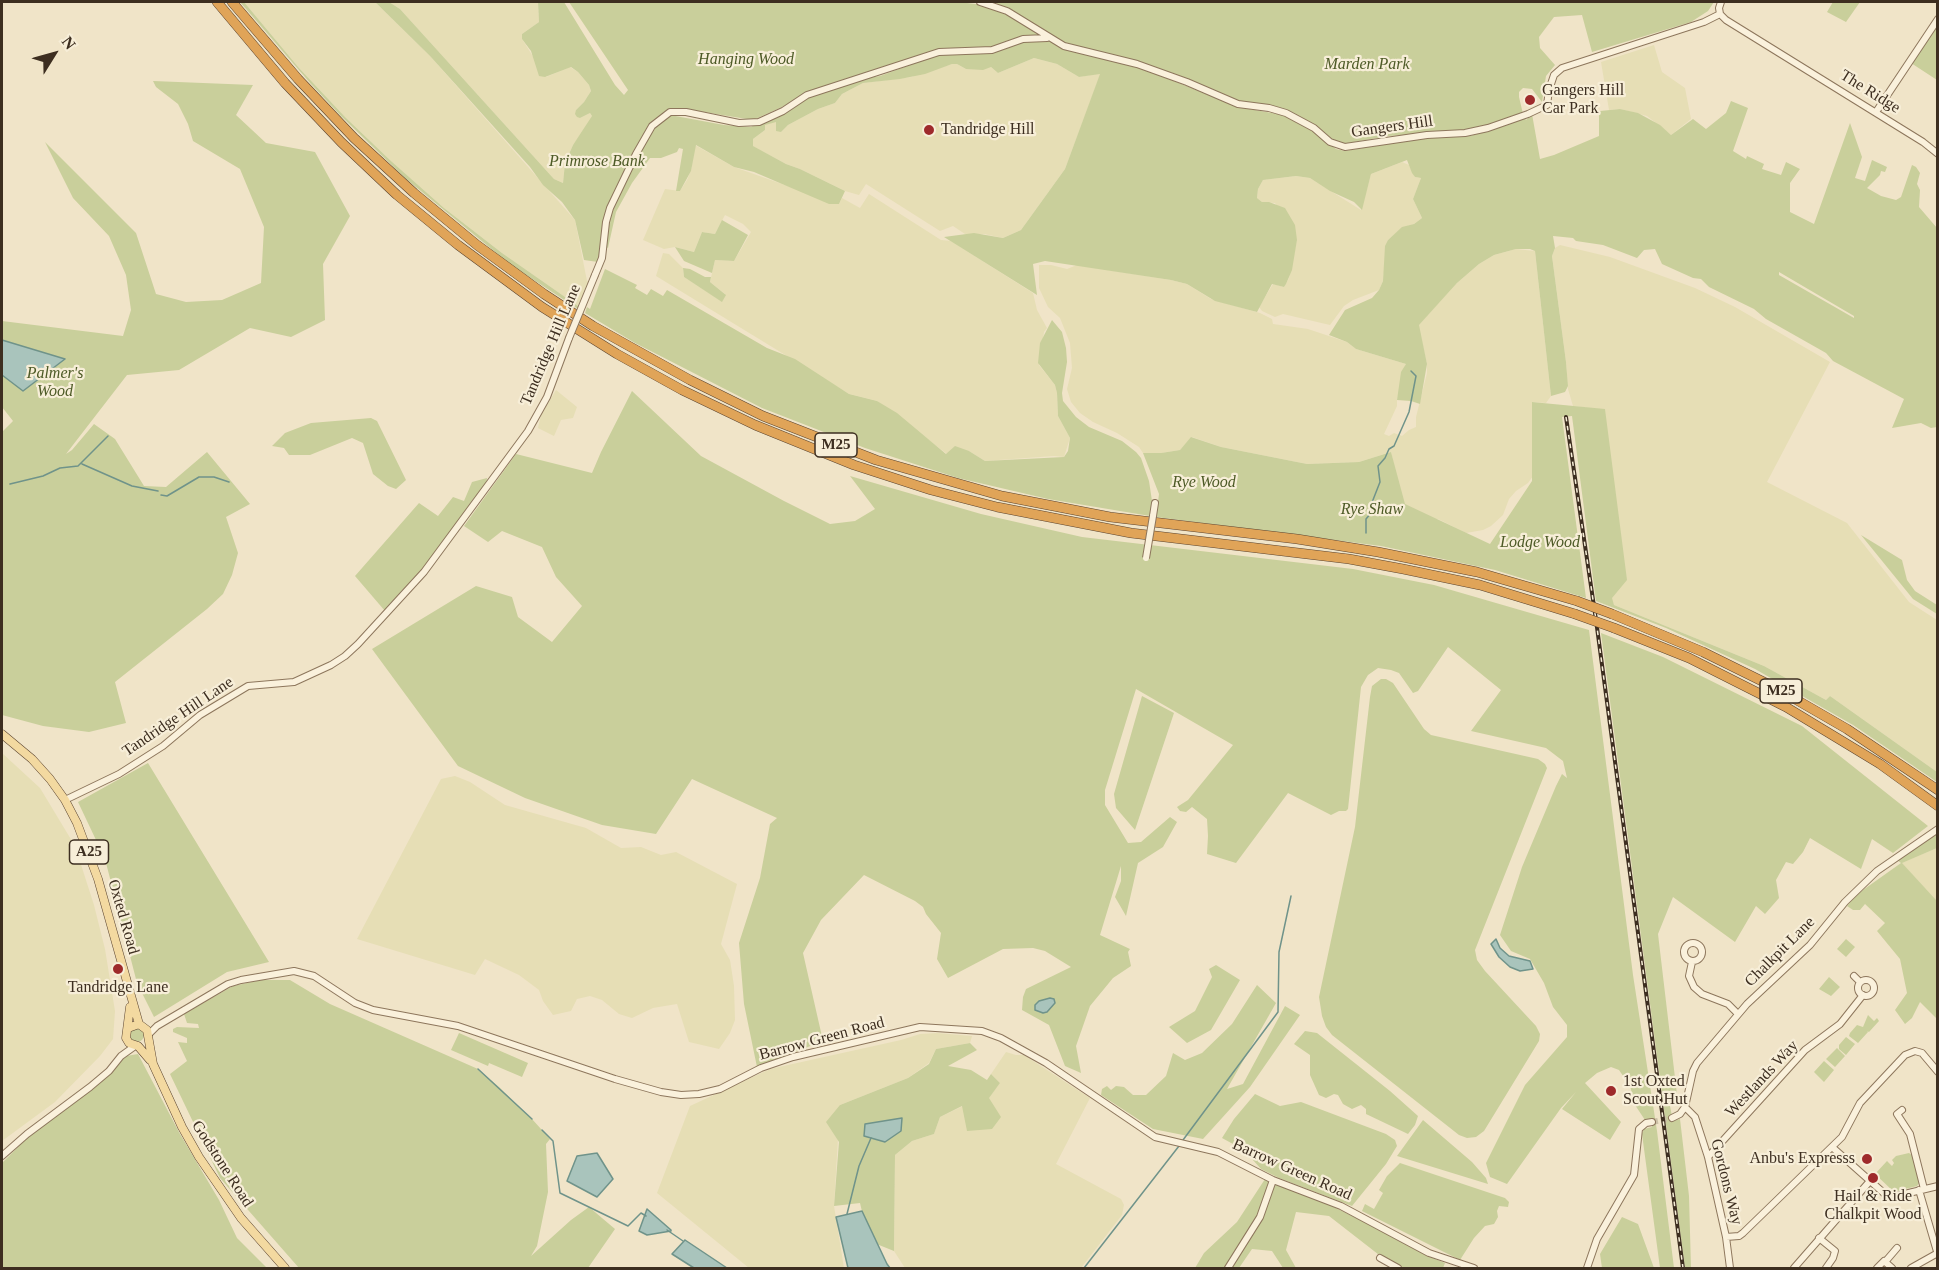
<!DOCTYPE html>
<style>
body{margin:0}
#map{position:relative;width:1939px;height:1270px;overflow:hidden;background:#f0e4c8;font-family:Georgia,serif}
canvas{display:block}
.frame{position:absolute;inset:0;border:3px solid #3d2e20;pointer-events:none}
.north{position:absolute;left:24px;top:24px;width:60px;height:60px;-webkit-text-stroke:4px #f7eed8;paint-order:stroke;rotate:53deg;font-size:16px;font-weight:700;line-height:24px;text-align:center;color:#3d2e20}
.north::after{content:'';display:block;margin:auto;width:21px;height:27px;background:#3d2e20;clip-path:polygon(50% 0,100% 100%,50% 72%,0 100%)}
</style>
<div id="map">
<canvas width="1939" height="1270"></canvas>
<div class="frame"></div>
<div class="north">N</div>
</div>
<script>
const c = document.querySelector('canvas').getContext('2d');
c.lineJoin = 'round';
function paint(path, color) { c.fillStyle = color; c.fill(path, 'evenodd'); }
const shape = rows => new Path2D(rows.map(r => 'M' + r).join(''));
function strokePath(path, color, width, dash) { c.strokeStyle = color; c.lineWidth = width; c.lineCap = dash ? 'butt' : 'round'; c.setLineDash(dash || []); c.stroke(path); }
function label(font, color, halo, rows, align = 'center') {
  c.font = font + ' Georgia,serif'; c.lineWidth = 4.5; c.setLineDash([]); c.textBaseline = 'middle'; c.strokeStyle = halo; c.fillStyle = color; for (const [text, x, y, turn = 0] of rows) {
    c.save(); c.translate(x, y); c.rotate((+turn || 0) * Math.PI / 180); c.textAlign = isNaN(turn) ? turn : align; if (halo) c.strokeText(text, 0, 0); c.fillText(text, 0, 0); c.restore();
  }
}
paint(shape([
 [244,2,375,2,430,56,575,220,587,281,590,282,578,306,502,253,444,208,391,161,346,118,299,68],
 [389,2,538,2,539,22,522,34,522,39,546,77,570,67,578,72,589,85,591,91,584,102,576,110,580,118,590,113,592,116,591,121,573,145,565,163,563,183,554,179,400,9],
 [1654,45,1662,72,1685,88,1691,119,1671,135,1647,116,1620,109,1609,110,1601,62],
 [1034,58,1057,64,1079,77,1101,73,1065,169,1021,230,1003,238,984,234,965,234,953,226,940,231,866,184,859,195,845,191,800,169,786,164,752,146,753,139,765,130,764,125,776,121,781,132,788,125,818,109,835,103,842,94,863,83,911,77,952,64,957,64,966,69,991,67,998,73],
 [695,145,734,167,839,204,842,198,860,208,869,194,941,240,951,241,1033,293,1037,310,1047,328,1044,332,1039,365,1055,385,1057,393,1058,416,1070,438,1064,457,1054,456,985,461,969,451,947,454,877,401,849,394,656,276,663,253,669,254,683,268,684,277,722,301,725,294,710,282,715,260,734,261,751,232,743,224,725,215,715,234,702,232,694,252,675,247,664,249,643,240,665,189,680,191,687,180,691,170],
 [1402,162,1409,165,1415,177,1421,178,1413,199,1422,218,1414,224,1402,228,1388,240,1383,281,1379,290,1353,300,1344,306,1330,325,1283,314,1275,317,1262,311,1259,307,1273,284,1284,287,1289,278,1297,240,1275,203,1262,202,1257,198,1258,189,1263,180,1296,176,1310,178,1361,210,1371,174],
 [1560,245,1610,257,1695,288,1735,307,1830,362,1767,482,1847,523,1909,602,1937,620,1937,772,1830,696,1826,700,1764,666,1614,605,1611,598,1605,410,1573,406,1568,389,1566,362,1552,256,1555,248],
 [1516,249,1535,251,1551,396,1546,403,1533,402,1536,472,1528,483,1516,491,1509,499,1503,515,1491,526,1483,530,1466,533,1438,519,1406,519,1391,452,1359,462,1307,464,1221,447,1192,437,1180,450,1161,453,1143,453,1139,447,1117,433,1093,422,1080,413,1071,402,1067,389,1072,368,1070,343,1060,318,1048,307,1039,288,1039,265,1051,265,1067,269,1077,265,1171,280,1187,284,1211,299,1260,313,1272,319,1273,324,1308,329,1347,342,1356,349,1406,364,1397,400,1397,406,1384,434,1389,436,1394,433,1402,436,1409,430,1416,427,1416,417,1427,373,1427,364,1418,325,1457,283,1479,264,1494,255],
 [556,390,577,407,573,418,561,420,554,436,538,428,541,415],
 [2,753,40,788,75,846,94,905,105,949,115,1011,113,1039,100,1056,55,1102,2,1141],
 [455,776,470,782,505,805,586,828,621,848,641,847,661,855,676,852,737,884,721,944,730,960,734,986,735,1020,730,1033,719,1049,689,1042,677,1004,653,1008,632,1018,619,1014,602,1000,590,996,577,999,571,1011,553,1015,543,1001,539,990,519,975,485,959,475,975,357,939,441,779],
 [1937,848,1937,901,1901,863],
 [937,1033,972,1036,970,1043,936,1049,929,1063,908,1078,840,1105,834,1206,844,1268,749,1268,657,1193,690,1106,770,1069,901,1040,920,1034],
 [1006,1052,1016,1055,1024,1055,1090,1098,1056,1164,1121,1199,1124,1205,1122,1215,1081,1268,905,1268,894,1251,895,1155,912,1141,934,1134,940,1117,963,1106,1000,1117,988,1098,1000,1083,991,1074]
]), '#e6deb5');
paint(shape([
 [240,2,244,2,299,68,346,118,391,161,444,208,502,253,578,306,578,309,511,265,405,178,341,116,311,84],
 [375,2,389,2,400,9,554,179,563,183,565,163,573,145,592,116,590,113,580,118,577,117,575,114,576,110,584,102,591,91,589,85,578,72,571,67,545,77,539,76,531,51,522,39,522,34,539,22,538,2,564,2,615,85,624,95,628,90,569,2,959,2,983,5,1024,22,1041,36,991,48,967,47,939,51,842,80,753,120,691,110,666,111,660,116,607,207,602,230,598,262,584,260,575,220,562,202,543,185,530,167,430,56],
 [988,2,1714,2,1708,11,1691,22,1592,52,1582,15,1554,17,1539,37,1540,48,1555,65,1546,76,1542,102,1532,89,1523,88,1519,92,1519,97,1523,114,1464,132,1388,136,1343,144,1333,142,1314,124,1277,107,1237,102,1187,79,1065,43,1039,29,1025,18],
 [1833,2,1860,2,1846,22,1827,12],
 [1937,23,1937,80,1911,63],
 [1042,39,1142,68,1238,107,1289,116,1315,131,1336,149,1345,151,1417,139,1470,136,1492,130,1524,117,1526,120,1532,114,1540,159,1554,155,1599,136,1599,111,1600,111,1620,109,1638,113,1660,125,1671,135,1693,119,1706,129,1726,113,1731,101,1748,108,1733,151,1746,159,1747,156,1764,164,1762,169,1781,175,1786,162,1800,169,1790,183,1790,212,1814,224,1850,123,1862,157,1855,178,1865,181,1872,160,1887,167,1885,172,1881,171,1880,175,1867,188,1881,196,1896,200,1901,197,1912,165,1916,167,1920,173,1917,184,1920,190,1919,207,1937,228,1937,427,1931,428,1921,423,1892,428,1904,399,1833,361,1826,353,1766,319,1754,309,1709,287,1701,279,1693,278,1662,264,1655,249,1644,250,1637,258,1603,245,1576,241,1573,238,1553,236,1555,248,1552,256,1566,362,1568,386,1565,392,1551,396,1535,251,1530,249,1516,249,1494,255,1479,264,1457,283,1419,325,1427,364,1420,404,1411,401,1397,400,1401,372,1406,364,1356,349,1347,342,1329,335,1345,310,1372,298,1379,290,1383,281,1385,246,1388,240,1402,227,1414,224,1422,218,1413,199,1421,178,1415,177,1412,173,1407,160,1371,174,1362,210,1354,202,1330,191,1310,178,1296,176,1263,180,1258,189,1257,198,1262,202,1269,202,1285,208,1295,225,1297,240,1292,270,1286,284,1284,287,1272,284,1257,312,1215,301,1187,284,1171,280,1045,261,1033,264,1037,295,944,237,974,233,1003,238,1021,230,1065,169,1100,74,1079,77,1057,64,1034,58,998,73,991,67,983,70,966,69,957,64,952,64,925,74,900,79,863,83,842,94,835,103,818,109,788,125,781,132,776,131,776,122,765,125,765,130,753,139,753,146,786,164,800,169,845,191,839,204,829,204,754,172,734,167,696,145,691,171,680,191,676,191,683,149,679,148,677,152,661,158,650,158,632,183,616,212,608,248,606,247,609,222,614,207,639,154,658,123,670,115,724,125,751,127,809,96,857,80,880,76,939,54,992,51,1023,40],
 [1779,272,1854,316,1854,318,1779,275],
 [153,81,253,85,236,115,266,143,315,152,350,216,323,264,325,320,291,337,250,328,179,370,127,375,66,454,72,450,94,424,115,439,144,486,166,487,207,452,250,504,226,517,238,553,232,575,223,594,207,609,115,682,126,723,89,732,43,726,2,715,2,432,13,421,2,407,2,321,123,336,131,310,126,275,109,236,73,198,45,142,136,233,156,294,186,302,222,300,261,283,264,227,240,169,193,141,188,124,178,104,156,87],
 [722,220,748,235,734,261,715,260,712,273,684,261,675,247,694,252,702,232,715,234],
 [683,268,690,269,705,277,711,277,710,282,726,295,722,302,684,277],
 [605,269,637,285,635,288,647,295,651,289,663,296,667,290,767,348,795,359,849,394,877,401,897,413,946,454,955,446,969,451,985,461,1064,457,1068,451,1070,438,1058,416,1057,393,1055,385,1038,363,1040,343,1052,320,1062,332,1066,348,1067,362,1062,393,1063,401,1076,417,1089,427,1122,441,1136,452,1141,458,1149,481,1152,501,1150,516,1048,499,958,478,865,448,762,408,635,343,585,313,587,307,590,309],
 [632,391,701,456,784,501,830,524,855,521,875,509,850,476,981,514,1082,537,1353,569,1434,585,1589,630,1633,975,1657,1131,1674,1268,1660,1268,1642,1134,1644,1129,1652,1127,1651,1119,1645,1120,1635,1105,1630,1086,1619,1070,1611,1067,1597,1073,1585,1083,1621,1122,1610,1140,1562,1109,1576,1092,1561,1108,1507,1184,1490,1177,1486,1163,1525,1085,1567,1037,1567,1025,1553,1007,1544,983,1530,959,1511,951,1500,935,1522,867,1556,786,1562,774,1567,778,1563,761,1546,748,1471,731,1501,690,1448,647,1418,691,1413,693,1399,673,1391,670,1378,668,1368,675,1361,687,1348,809,1346,811,1339,811,1331,815,1288,793,1236,863,1207,854,1208,836,1207,819,1192,807,1186,812,1180,811,1177,807,1188,800,1233,745,1136,689,1105,790,1105,805,1128,843,1141,842,1170,817,1177,822,1163,847,1138,863,1126,916,1115,897,1121,881,1121,866,1100,935,1130,949,1128,952,1131,966,1113,978,1090,1006,1076,1046,1081,1073,1065,1066,1049,1025,1022,1010,1023,997,1026,989,1071,967,1045,951,1033,948,1003,949,948,978,937,959,941,933,926,914,923,907,915,901,864,875,821,920,803,953,823,1041,757,1067,744,1004,739,943,760,878,770,824,777,818,692,779,656,834,602,825,525,798,458,766,372,649,476,586,512,597,518,617,552,642,582,606,556,577,542,547,502,531,488,542,464,526,516,454,592,473,601,452],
 [1532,402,1605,409,1627,580,1612,598,1614,605,1764,666,1826,700,1830,696,1937,772,1937,782,1853,725,1755,669,1666,628,1596,601,1572,416,1562,417,1586,598,1495,570,1381,546,1156,517,1159,494,1143,453,1161,453,1180,450,1191,437,1221,447,1307,464,1359,462,1391,452,1405,504,1490,544,1532,481],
 [371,418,377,421,406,480,396,489,388,486,373,474,363,443,352,438,310,455,289,455,284,448,272,446,285,433,311,423],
 [487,478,486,487,430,561,385,611,355,576,419,503,438,516,453,497,464,501,472,482],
 [1861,535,1902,560,1907,580,1915,591,1937,605,1937,614,1913,599],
 [1601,633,1663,657,1802,726,1928,826,1893,853,1872,839,1861,869,1810,838,1803,852,1793,864,1786,862,1776,880,1779,898,1765,914,1756,906,1735,942,1673,897,1658,934,1678,1103,1670,1106,1673,1121,1680,1119,1689,1196,1691,1268,1685,1268],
 [1381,679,1386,679,1393,683,1424,729,1431,735,1538,759,1545,764,1547,768,1475,950,1477,960,1485,971,1536,1026,1540,1034,1539,1041,1484,1131,1476,1137,1467,1138,1459,1135,1332,1035,1326,1027,1322,1016,1319,997,1355,827,1370,697,1372,686],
 [1142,696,1174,713,1135,830,1116,808,1114,794],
 [148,763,269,962,227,972,154,1017,137,983,105,859,78,802],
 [1937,831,1937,848,1902,863,1937,901,1937,1019,1920,1002,1912,1018,1905,1024,1895,1010,1907,993,1900,959,1877,931,1885,923,1865,904,1860,910,1853,910,1847,906,1856,895,1901,863,1896,859],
 [1846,939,1855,947,1846,957,1837,949],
 [1216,965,1240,980,1211,1030,1187,1043,1169,1027,1195,1011,1212,977,1209,969],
 [1829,977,1840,987,1831,996,1819,989],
 [261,980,290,980,330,1004,478,1069,499,1087,532,1119,550,1139,546,1144,548,1192,537,1246,531,1256,571,1220,589,1207,615,1229,588,1268,299,1268,220,1178,170,1074,187,1061,178,1042,187,1043,187,1038,173,1032,173,1029,177,1027,199,1028,198,1024,187,1023,184,1014,233,986],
 [1257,985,1276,1003,1227,1089,1243,1084,1285,1006,1300,1015,1250,1087,1203,1139,1153,1129,1101,1095,1102,1089,1107,1086,1111,1090,1116,1086,1124,1087,1133,1095,1146,1095,1166,1076,1173,1053,1185,1060,1202,1053,1232,1024],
 [1868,1015,1874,1021,1877,1018,1879,1021,1869,1032,1867,1031,1868,1032,1858,1043,1849,1036,1850,1033,1857,1025,1863,1027],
 '130 1035a7 7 0 1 1 14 0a7 7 0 1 1-14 0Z',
 [1305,1031,1317,1033,1390,1091,1418,1116,1415,1125,1408,1134,1366,1114,1366,1109,1361,1105,1352,1109,1343,1104,1338,1095,1334,1094,1326,1098,1319,1095,1310,1075,1310,1055,1294,1044],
 [459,1033,528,1063,522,1077,489,1063,488,1066,451,1050],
 [1846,1037,1855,1044,1846,1055,1839,1049,1839,1045],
 [970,1043,977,1050,948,1066,971,1070,987,1080,991,1074,1000,1083,989,1098,1001,1117,992,1129,967,1131,962,1106,940,1117,934,1134,912,1141,895,1155,894,1251,869,1241,860,1203,834,1206,839,1142,826,1122,840,1105,908,1078,929,1064,936,1049],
 [1837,1048,1845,1056,1835,1067,1826,1059],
 [138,1054,180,1134,219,1200,237,1238,267,1268,2,1268,2,1163,27,1138,92,1087,126,1056],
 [1824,1061,1834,1070,1824,1082,1814,1072],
 [1255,1094,1280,1106,1301,1102,1386,1134,1395,1140,1397,1146,1386,1164,1352,1206,1279,1178,1261,1169,1244,1150,1222,1138,1234,1119],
 [1423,1120,1472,1162,1486,1178,1488,1184,1397,1156],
 [1909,1153,1913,1156,1919,1183,1917,1186,1894,1192,1875,1174,1887,1161,1892,1166,1894,1163,1892,1160,1896,1156],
 [1400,1163,1505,1198,1509,1202,1508,1207,1499,1206,1497,1211,1498,1217,1494,1224,1485,1226,1474,1238,1460,1260,1362,1211,1365,1204,1374,1209,1383,1193,1379,1190,1387,1176],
 [1265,1179,1326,1203,1374,1227,1428,1256,1445,1263,1443,1268,1404,1268,1383,1258,1329,1216,1296,1212,1286,1250,1296,1268,1283,1268,1272,1251,1252,1249,1239,1268,1195,1268,1204,1253,1237,1222],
 [1622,1217,1638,1224,1654,1268,1602,1268,1600,1254]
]), '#c9cf9b');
const water = shape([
 [2,340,65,359,23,391,2,375,2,340],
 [1496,939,1500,948,1509,956,1530,961,1533,969,1520,971,1510,967,1499,957,1491,944,1496,939],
 [1050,998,1054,999,1055,1003,1047,1012,1043,1013,1035,1010,1035,1005,1039,1001,1050,998],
 [902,1118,901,1131,885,1142,864,1136,865,1124,902,1118],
 [597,1153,613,1179,597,1197,567,1181,577,1156,597,1153],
 [647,1209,671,1230,671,1231,647,1235,639,1231,647,1209],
 [862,1211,887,1264,890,1268,848,1268,836,1217,862,1211],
 [685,1240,727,1268,694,1268,672,1254,685,1240]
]);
paint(water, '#a9c4bc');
strokePath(water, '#6f938a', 1.5);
strokePath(shape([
 [82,464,132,486,158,491],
 [10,484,43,476,60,468,78,466,108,436],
 [161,495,167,496,199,477,214,477,229,482],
 [1366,533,1366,519,1371,513,1371,505,1380,482,1378,466,1385,458,1389,449,1394,446,1409,412,1416,376,1411,371],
 [478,1069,532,1119],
 [542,1130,553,1141,560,1193,628,1226,641,1213,646,1216],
 [1183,1140,1278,1012,1279,952,1291,896],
 [847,1214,859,1166,871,1138],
 [667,1230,683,1241],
 [1084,1268,1179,1146]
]), '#6f938a', 1.5);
strokePath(shape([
 [1652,1122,1672,1118]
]), '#ccc0a6', 6, [6, 3]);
const minor = shape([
 [980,2,1007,11,1064,46,1137,64,1187,82,1238,104,1269,108,1286,113,1314,128,1330,142,1345,147,1427,135,1465,133,1488,128,1528,114,1547,105,1549,90,1554,75,1562,68,1704,22,1720,14,1726,20,1923,142,1938,154],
 [1720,14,1719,8,1721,2],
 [1876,112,1938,19],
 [595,275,602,258,606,222,610,208,636,154,652,126,670,112,686,112,739,123,759,122,783,111,807,95,939,52,992,50,1023,39,1047,38],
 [1153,516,1155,503],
 [65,800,119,774,163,746,200,715,248,686,294,682,331,665,345,656,358,644,424,572,528,431,547,397,569,338],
 '1684 952a9 9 0 1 1 18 0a9 9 0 1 1-18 0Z',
 [1692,962,1689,976,1694,987,1702,994,1728,1004,1738,1014],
 [1854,976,1860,982],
 '1858 988a8 8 0 1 1 16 0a8 8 0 1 1-16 0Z',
 [148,1035,157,1026,228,984,241,980,294,971,314,976,355,1003,373,1010,458,1026,615,1079,661,1092,681,1095,699,1094,720,1089,761,1068,793,1057,920,1027,982,1031,1001,1038,1046,1063,1155,1137,1218,1152,1273,1180,1341,1206,1429,1253,1474,1268],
 [1685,1107,1695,1117,1708,1157,1726,1237,1730,1268],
 [1902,1110,1897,1114,1910,1134,1924,1189],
 [1672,1118,1680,1114,1685,1107,1693,1071,1697,1063,1747,1004,1810,945,1845,902,1877,871,1938,829],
 [1832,1147,1886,1195,1892,1197,1938,1186],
 [2,1156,27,1134,90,1087,109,1071,121,1056,135,1046],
 [1708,1157,1805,1050,1840,1024,1863,995],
 [1919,1190,1938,1255],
 [1726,1237,1739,1236,1743,1233,1842,1137,1860,1103,1905,1055,1915,1051,1922,1053,1938,1072],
 [1819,1238,1835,1251,1833,1258,1826,1268],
 [1380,1258,1398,1268],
 [1885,1262,1897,1248],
 [1228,1268,1260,1217,1273,1180],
 [1587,1268,1597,1239,1634,1175,1639,1129,1646,1123,1652,1122],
 [1794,1268,1870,1181],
 [1877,1268,1884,1261,1892,1268],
 [1911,1268,1936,1254]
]);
const major = shape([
 [2,734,32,759,50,779,65,800,77,823,98,879,139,1024],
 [130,1007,126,1038,129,1043,138,1046,150,1060],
 [128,1028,139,1024,147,1030,153,1064,182,1127,199,1157,241,1218,285,1268]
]);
const highway = shape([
 [217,2,285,83,341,142,397,195,458,245,542,307,617,354,682,390,755,425,854,465,931,490,997,507,1131,533,1349,559,1403,569,1480,585,1575,614],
 [232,2,298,79,354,138,414,193,477,245,544,294,593,326,690,380,763,416,876,460,1002,496,1110,517,1297,539,1378,552,1477,572,1577,601],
 [1612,614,1703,652,1776,688,1847,729,1938,790],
 [1614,628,1689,658,1786,707,1880,764,1938,806]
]);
strokePath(minor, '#8d765c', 8);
strokePath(major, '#5b4430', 9);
strokePath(highway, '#5b4430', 10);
strokePath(minor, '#faf1dc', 6);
strokePath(major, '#f3d9a0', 8);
strokePath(highway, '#e0a458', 9);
const rail = shape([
 [1566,417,1596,620,1683,1268]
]);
strokePath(rail, '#3d2e20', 4);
strokePath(rail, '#f7eed8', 1.5, [4.5]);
const minorBridge = shape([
 [569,338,595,275],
 [1146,558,1153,516]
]);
const highwayBridge = shape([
 [1577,601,1612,614],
 [1575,614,1614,628]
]);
strokePath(minorBridge, '#8d765c', 8, []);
strokePath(highwayBridge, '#5b4430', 10, []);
strokePath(minorBridge, '#faf1dc', 6);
strokePath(highwayBridge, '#e0a458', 9);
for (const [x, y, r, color] of [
 [1530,100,6,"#9e2a2b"],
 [929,130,6,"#9e2a2b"],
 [118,969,6,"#9e2a2b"],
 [1611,1091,6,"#9e2a2b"],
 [1867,1159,6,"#9e2a2b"],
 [1873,1178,6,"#9e2a2b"]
]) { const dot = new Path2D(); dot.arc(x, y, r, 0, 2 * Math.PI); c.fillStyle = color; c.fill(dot); strokePath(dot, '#f7eed8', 2); }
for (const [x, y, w] of [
 [836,445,42],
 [1781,691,42],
 [89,852,39]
]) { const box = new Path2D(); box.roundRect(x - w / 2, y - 12, w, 24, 4.5); c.fillStyle = '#f7eed8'; c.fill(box); strokePath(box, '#3d2e20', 1.5); }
label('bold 15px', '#3d2e20', null, [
 ["M25",836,445],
 ["M25",1781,691],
 ["A25",89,852]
]);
label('italic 16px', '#4d5a26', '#f7eed8', [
 ["Hanging Wood",746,60],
 ["Marden Park",1367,65],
 ["Primrose Bank",597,162],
 ["Palmer's",55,374],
 ["Wood",55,392],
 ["Rye Wood",1204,483],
 ["Rye Shaw",1372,510],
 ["Lodge Wood",1540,543]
]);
label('16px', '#3d2e20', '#f7eed8', [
 ["Gangers Hill",1542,91],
 ["Car Park",1542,109],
 ["Tandridge Hill",941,130],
 ["Tandridge Lane",118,988,"center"],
 ["1st Oxted",1623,1082],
 ["Scout Hut",1623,1100],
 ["Anbu's Expresss",1855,1159,"right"],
 ["Hail & Ride",1873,1197,"center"],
 ["Chalkpit Wood",1873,1215,"center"]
], 'left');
label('16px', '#3d2e20', '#f7eed8', [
 ["The Ridge",1870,92,32],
 ["Gangers Hill",1392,127,-8],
 ["Tandridge Hill Lane",551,345,-67],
 ["Tandridge Hill Lane",178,717,-34],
 ["Oxted Road",123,917,74],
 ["Chalkpit Lane",1780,952,-45],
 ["Barrow Green Road",822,1039,-15],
 ["Westlands Way",1762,1079,-47],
 ["Godstone Road",222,1164,57],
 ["Barrow Green Road",1292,1170,24],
 ["Gordons Way",1726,1182,76]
]);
</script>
